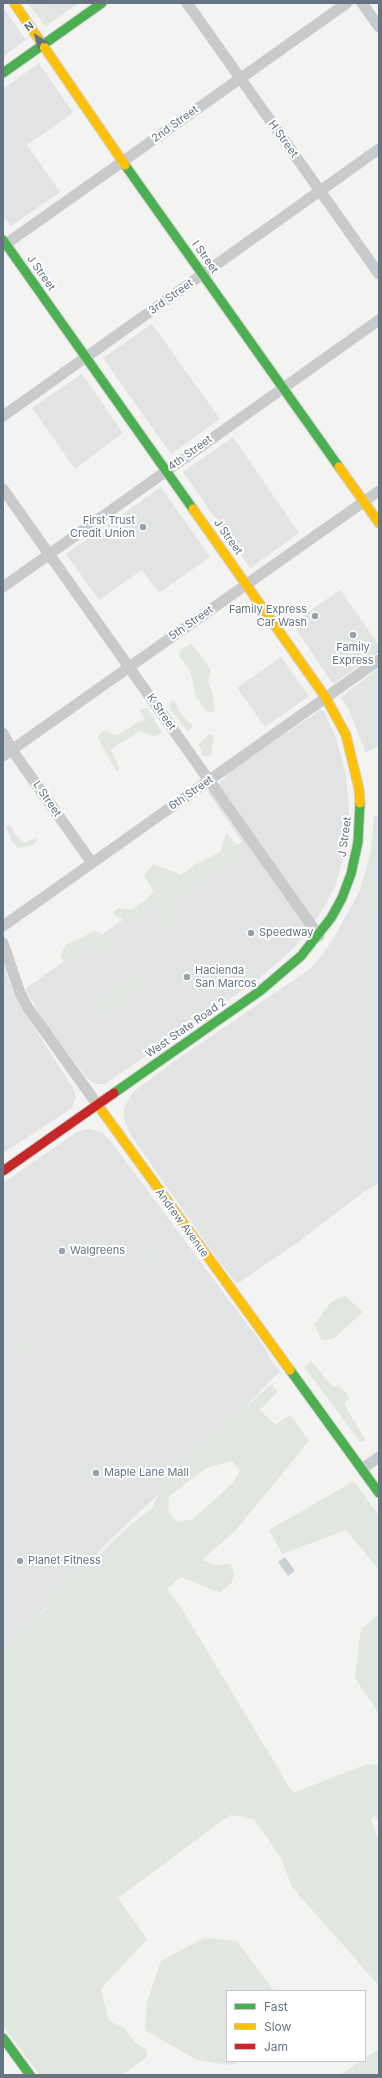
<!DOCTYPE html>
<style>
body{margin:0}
#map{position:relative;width:382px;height:2078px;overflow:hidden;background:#f3f3f2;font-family:Inter,sans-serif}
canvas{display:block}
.frame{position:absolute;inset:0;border:4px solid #657480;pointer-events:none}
.legend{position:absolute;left:226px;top:1990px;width:140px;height:72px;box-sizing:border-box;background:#fff;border:1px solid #c1c7cc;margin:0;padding:5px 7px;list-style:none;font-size:12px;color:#657480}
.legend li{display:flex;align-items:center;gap:8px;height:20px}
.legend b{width:20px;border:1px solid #c1c7cc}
.north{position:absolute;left:16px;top:16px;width:40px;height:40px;-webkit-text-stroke:3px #fff;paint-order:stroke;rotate:324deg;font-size:11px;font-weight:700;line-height:16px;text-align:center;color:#657480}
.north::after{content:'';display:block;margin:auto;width:14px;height:18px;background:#657480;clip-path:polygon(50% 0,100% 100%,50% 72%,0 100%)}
</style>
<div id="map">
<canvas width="382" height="2078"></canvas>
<div class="frame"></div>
<ul class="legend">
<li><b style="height:5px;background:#4caf50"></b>Fast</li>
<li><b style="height:5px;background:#ffc107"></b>Slow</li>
<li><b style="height:5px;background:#c62828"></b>Jam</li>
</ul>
<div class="north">N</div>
</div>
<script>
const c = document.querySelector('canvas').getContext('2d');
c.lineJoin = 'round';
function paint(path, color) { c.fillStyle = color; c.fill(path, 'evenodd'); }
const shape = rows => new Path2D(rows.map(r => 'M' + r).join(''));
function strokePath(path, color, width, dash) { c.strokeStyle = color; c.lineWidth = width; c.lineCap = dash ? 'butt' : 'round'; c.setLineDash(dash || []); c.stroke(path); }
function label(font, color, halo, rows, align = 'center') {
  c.font = font + ' Inter,sans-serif'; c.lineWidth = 4; c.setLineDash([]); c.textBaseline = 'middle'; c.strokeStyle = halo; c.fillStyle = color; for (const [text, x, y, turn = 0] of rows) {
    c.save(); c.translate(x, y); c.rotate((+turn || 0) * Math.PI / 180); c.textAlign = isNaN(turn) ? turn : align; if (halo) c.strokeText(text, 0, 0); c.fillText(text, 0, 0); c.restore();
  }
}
paint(shape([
 [28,3,79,3,45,26],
 [3,7,26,40,3,57],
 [39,63,73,113,27,145,60,192,11,226,3,215,3,89],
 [152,324,220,419,171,454,103,358],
 [82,374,123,433,75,469,32,408],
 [233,437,299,533,250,568,183,472],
 [161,487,210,557,159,593,142,570,99,600,66,554],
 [340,590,379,645,379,652,333,684,292,623],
 [281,657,309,696,265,727,237,688],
 [379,668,379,745,366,753,348,708,341,697],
 [321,710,324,711,337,741,346,775,349,808,346,849,335,887,318,917,294,948,257,980,105,1084,96,1084,87,1078,46,1025,25,989,193,870,242,842,207,791,224,779,229,772,237,766],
 [379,815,379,1183,365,1191,301,1240,237,1284,218,1260,132,1137,124,1120,124,1108,133,1092,172,1063,310,969,323,954,335,936,360,890,371,851,374,816],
 [3,962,12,990,29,1020,73,1088,76,1096,72,1108,3,1153],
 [88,1129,101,1132,109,1139,267,1351,269,1358,280,1371,183,1471,110,1540,3,1653,3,1183,77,1132]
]), '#e2e3e3');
paint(shape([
 [28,3,47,3,46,7,54,19,63,12,65,13,45,26],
 [191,643,211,670,208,682,212,692,215,711,207,713,196,696,190,671,179,655,181,650],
 [175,701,180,713,192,725,189,733,170,709,170,702],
 [147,708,162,732,156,737,140,731,111,749,119,768,117,772,97,737,103,731,108,731,113,735,117,735,142,720,146,722,140,710],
 [209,734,214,736,211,755,203,756,199,744],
 [11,825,15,834,23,843,37,838,34,845,18,848,11,840,6,826],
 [226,833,244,853,244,859,227,864,203,879,180,896,171,907,179,922,179,932,157,921,162,909,155,903,131,921,115,916,113,912,118,908,131,910,146,900,154,891,144,876,153,864,181,875,195,865,220,852],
 [367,882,379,900,379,908,364,896,362,886],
 [95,931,108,937,111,951,88,946,65,962,60,956,66,945],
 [142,974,146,979,137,990,128,992,125,996,124,1006,111,1013,99,1004,106,991,115,985,127,984],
 [156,1252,160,1253,163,1260,148,1261,126,1274],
 [345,1296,363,1312,333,1339,322,1340,314,1325,332,1301],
 [29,1341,33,1342,37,1349,21,1350,3,1362,3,1359],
 [311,1361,333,1387,338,1385,346,1393,349,1398,344,1403,365,1440,360,1442,304,1367],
 [272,1384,277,1392,260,1410,275,1425,290,1415,309,1441,235,1531,202,1560,215,1565,230,1564,234,1573,232,1582,220,1593,181,1577,167,1589,180,1606,293,1793,367,1764,379,1765,379,1821,375,1816,371,1819,379,1842,379,1986,292,1887,281,1858,254,1819,230,1815,118,1898,147,1939,101,1989,109,2021,125,2028,135,2043,146,2049,147,2057,122,2075,40,2075,3,2026,3,1650,45,1610,68,1577,100,1554,129,1526,153,1507,167,1475],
 [232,1461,240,1471,233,1483,193,1519,177,1522,168,1511,169,1496,206,1468],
 [354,1481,379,1516,379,1570,346,1530,282,1554,269,1530],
 [379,1614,379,1714,355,1678,361,1629],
 [204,1938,237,1941,274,1991,227,1991,227,2061,244,2061,229,2065,197,2060,145,2030,147,2002,161,1961],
 [379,2049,379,2075,340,2075,361,2061,365,2061,365,2058]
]), '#e2e6e0');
paint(shape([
 [285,1557,295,1571,288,1576,278,1562]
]), '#cad1d5');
const fast = shape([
 [3,73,102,3],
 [125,165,339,467],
 [3,240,193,509],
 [114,1093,260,991,301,956,331,918,342,898,351,874,358,842,360,803],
 [290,1370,379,1493],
 [3,2038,30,2075]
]);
const slow = shape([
 [14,3,125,165],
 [339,467,379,523],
 [193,509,326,698,346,735,359,789,360,803],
 [97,1104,290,1370]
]);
const jam = shape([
 [3,1171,114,1093]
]);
strokePath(fast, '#cfcfd0', 11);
strokePath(slow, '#cfcfd0', 11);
strokePath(jam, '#cfcfd0', 11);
strokePath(shape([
 [187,3,379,274],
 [362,3,379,27],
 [3,246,347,3],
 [3,416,379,149],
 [3,489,319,936],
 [3,587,379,320],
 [3,733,12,750,92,863],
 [3,756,379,491],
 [3,926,379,660],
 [3,943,20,993,28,1008,97,1104],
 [362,1469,379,1457]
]), '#c8cacb', 11);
strokePath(fast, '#4caf50', 9);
strokePath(slow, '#ffc107', 9);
strokePath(jam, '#c62828', 9);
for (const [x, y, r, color] of [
 [143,527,4,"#97a0a8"],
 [315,616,4,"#97a0a8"],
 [353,635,4,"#97a0a8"],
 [251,933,4,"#97a0a8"],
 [187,977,4,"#97a0a8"],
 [62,1251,4,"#97a0a8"],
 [96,1473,4,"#97a0a8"],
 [20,1561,4,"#97a0a8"]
]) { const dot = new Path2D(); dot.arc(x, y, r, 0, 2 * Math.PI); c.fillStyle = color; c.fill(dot); strokePath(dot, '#fff', 1.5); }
label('11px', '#657480', '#fff', [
 ["2nd Street",175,124,-36],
 ["H Street",283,139,54],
 ["I Street",205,257,55],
 ["J Street",41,273,55],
 ["3rd Street",171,297,-36],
 ["4th Street",190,453,-36],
 ["J Street",228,537,54],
 ["5th Street",191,623,-35],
 ["K Street",161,712,55],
 ["6th Street",191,793,-35],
 ["L Street",47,799,55],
 ["J Street",345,837,-82],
 ["West State Road 2",186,1028,-35],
 ["Andrew Avenue",182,1223,54]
]);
label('11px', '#657480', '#fff', [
 ["First Trust",135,521,"right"],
 ["Credit Union",135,534,"right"],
 ["Family Express",307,610,"right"],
 ["Car Wash",307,623,"right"],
 ["Family",353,648,"center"],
 ["Express",353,661,"center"],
 ["Speedway",259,933],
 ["Hacienda",195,971],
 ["San Marcos",195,984],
 ["Walgreens",70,1251],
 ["Maple Lane Mall",104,1473],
 ["Planet Fitness",28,1561]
], 'left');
</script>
